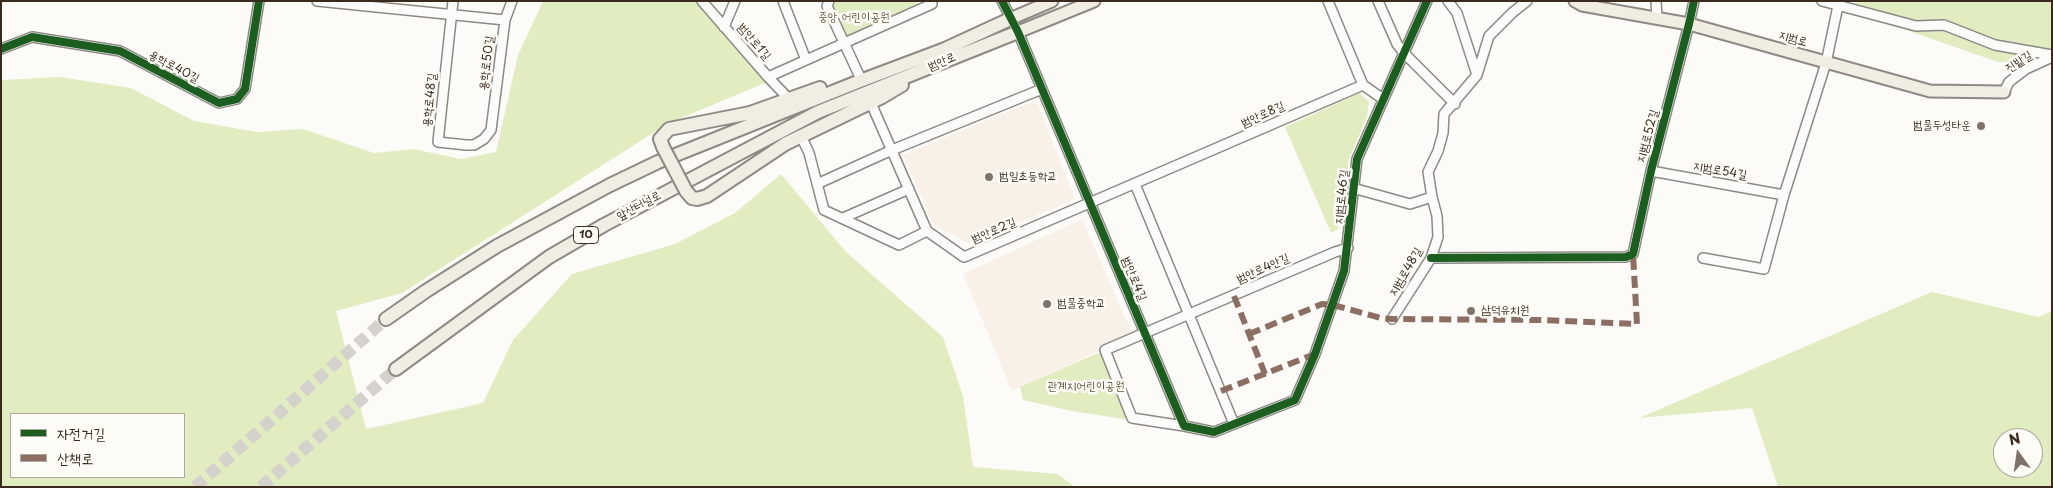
<!DOCTYPE html>
<meta charset="utf-8">
<style>
body{margin:0}
#map{position:relative;width:2053px;height:488px;overflow:hidden;background:#fcfbf8;font-family:"Playpen Sans","Poor Story",sans-serif}
canvas{display:block}
.frame{position:absolute;inset:0;border:2px solid #3b2a1e;pointer-events:none}
.legend{position:absolute;left:10px;top:413px;width:175px;height:65px;box-sizing:border-box;background:#fdfcf7;border:1px solid #afa8a0;margin:0;padding:6px 9px;list-style:none;font-size:15px;color:#3b2a1e}
.legend li{display:flex;align-items:center;gap:10px;height:25px}
.legend b{width:25px;border:1px solid #afa8a0}
.north{position:absolute;left:1993px;top:428px;width:50px;height:50px;box-sizing:border-box;background:#fdfcf7;border:1px solid #afa8a0;border-radius:50%;rotate:346deg;font-size:14px;font-weight:700;line-height:20px;text-align:center;color:#3b2a1e}
.north::after{content:'';display:block;margin:auto;width:18px;height:22px;background:#7f736a;clip-path:polygon(50% 0,100% 100%,50% 72%,0 100%)}
</style>
<div id="map">
<canvas width="2053" height="488"></canvas>
<div class="frame"></div>
<ul class="legend">
<li><b style="height:6px;background:#1b5e20"></b>자전거길</li>
<li><b style="height:6px;background:#8d6e63"></b>산책로</li>
</ul>
<div class="north">N</div>
</div>
<script>
const c = document.querySelector('canvas').getContext('2d');
c.lineJoin = 'round';
function paint(path, color) { c.fillStyle = color; c.fill(path, 'evenodd'); }
const shape = rows => new Path2D(rows.map(r => 'M' + r).join(''));
function strokePath(path, color, width, dash) { c.strokeStyle = color; c.lineWidth = width; c.lineCap = dash ? 'butt' : 'round'; c.setLineDash(dash || []); c.stroke(path); }
function label(font, color, halo, rows, align = 'center') {
  c.font = font + ' "Playpen Sans","Poor Story",sans-serif'; c.lineWidth = 5; c.setLineDash([]); c.textBaseline = 'middle'; c.strokeStyle = halo; c.fillStyle = color; for (const [text, x, y, turn = 0] of rows) {
    c.save(); c.translate(x, y); c.rotate((+turn || 0) * Math.PI / 180); c.textAlign = isNaN(turn) ? turn : align; if (halo) c.strokeText(text, 0, 0); c.fillText(text, 0, 0); c.restore();
  }
}
paint(shape([
 [1036,100,1075,199,969,244,933,224,903,155],
 [1082,219,1133,335,1012,391,963,274]
]), '#f9f1e8');
paint(shape([
 [543,1,696,1,767,82,667,124,402,293,336,311,366,429,483,403,513,340,572,274,675,244,735,213,781,174,846,252,943,337,963,396,973,467,1058,474,1075,487,1,487,1,80,60,77,131,88,194,121,257,132,303,129,374,153,413,149,461,159,496,152,518,55],
 [11,414,184,414,184,477,11,477],
 [832,1,915,1,921,6,847,39,831,6],
 [1856,1,2052,1,2052,62,1998,62,1857,13],
 [1360,93,1369,102,1367,117,1349,159,1338,229,1331,233,1285,127],
 [1932,292,2038,317,2052,311,2052,487,1778,487,1752,408,1639,418],
 [2003,438,2033,438,2033,468,2003,468],
 [1100,352,1130,420,1072,411,1023,400,1020,387]
]), '#e2ecc1');
strokePath(shape([
 [195,487,386,319],
 [261,487,396,369]
]), '#d5d1cc', 12, [12, 6]);
const minor = shape([
 [317,1,505,20],
 [453,1,438,142,466,145,474,145,484,139,491,130,505,20,512,1],
 [702,1,768,77],
 [783,1,806,60],
 [829,1,827,6,859,75],
 [1002,1,1018,32,1184,426,1214,432,1295,400,1315,354,1344,271,1357,159,1427,1],
 [1328,1,1363,85],
 [1378,1,1397,44,1404,53,1455,104],
 [1448,1,1457,13,1477,75],
 [1656,1,1657,18],
 [1822,1,1916,26,1944,25,1995,45,2052,55],
 [724,27,735,1],
 [1,49,32,37,120,51,219,103,237,99,245,89,259,1],
 [1363,85,1383,99],
 [2004,92,2009,82,2026,69,2052,57],
 [789,99,768,77,932,4],
 [871,103,927,231,964,257,1363,85],
 [801,136,809,153,824,210,899,245,927,231],
 [1651,171,1784,195],
 [817,184,892,150,1042,89],
 [1135,184,1234,424],
 [1353,188,1410,204,1432,197],
 [843,218,909,189],
 [1431,258,1626,257,1633,254,1651,171,1689,24,1694,1],
 [1703,258,1764,269,1784,195,1826,63,1839,1],
 [1392,319,1431,258,1438,237,1437,216,1432,197,1428,172,1438,151,1443,133,1444,114,1477,75,1489,36,1512,13,1527,1],
 [1184,426,1132,418,1105,350,1335,252,1348,248]
]);
const major = shape([
 [1575,1,1582,5,1689,24,1930,91,2004,92],
 [1010,19,1052,1],
 [1018,32,1094,1]
]);
const highway = shape([
 [663,147,660,139,669,129,750,113,820,88],
 [686,191,692,198,697,199,707,196,785,144,882,97,902,85],
 [386,319,426,291,497,246,610,185,658,162,860,81,945,49,1010,19],
 [396,369,549,257,604,225,818,112,1018,32]
]);
strokePath(minor, '#8d8985', 12);
strokePath(major, '#8d8985', 15);
strokePath(highway, '#8d8985', 16);
strokePath(minor, '#fbfbf9', 9);
strokePath(major, '#f0ede3', 11);
strokePath(highway, '#f0ede3', 12);
const highwayBridge = shape([
 [663,147,686,191]
]);
strokePath(highwayBridge, '#8d8985', 16, []);
strokePath(highwayBridge, '#f0ede3', 12);
strokePath(shape([
 [1234,296,1265,374],
 [1249,334,1322,304,1333,305,1381,318,1392,319,1544,320,1637,324,1633,254],
 [1221,391,1315,354]
]), '#8d6e63', 6, [12, 6]);
strokePath(shape([
 [1002,1,1018,32,1184,426,1214,432,1295,400,1315,354,1344,271,1357,159,1427,1],
 [1,49,32,37,120,51,219,103,237,99,245,89,259,1],
 [1431,258,1626,257,1633,254,1651,171,1689,24,1694,1]
]), '#1b5e20', 8);
for (const [x, y, r, color] of [
 [1981,126,5,"#7f736a"],
 [989,177,5,"#7f736a"],
 [1047,304,5,"#7f736a"],
 [1471,311,5,"#7f736a"]
]) { const dot = new Path2D(); dot.arc(x, y, r, 0, 2 * Math.PI); c.fillStyle = color; c.fill(dot); strokePath(dot, '#fdfcf7', 2); }
for (const [x, y, w] of [
 [586,235,25]
]) { const box = new Path2D(); box.roundRect(x - w / 2, y - 8.5, w, 17, 4); c.fillStyle = '#fdfcf7'; c.fill(box); strokePath(box, '#3b2a1e', 1); }
label('bold 11px', '#3b2a1e', null, [
 ["10",586,235]
]);
label('12px', '#5f583c', '#fdfcf7', [
 ["중앙 어린이공원",854,18],
 ["관계지어린이공원",1086,387]
]);
label('12px', '#3b2a1e', '#fdfcf7', [
 ["지범로",1793,39,16],
 ["범안로1길",754,42,49],
 ["범안로",942,62,-23],
 ["진밭길",2019,62,-32],
 ["용학로50길",487,63,-83],
 ["용학로40길",174,67,28],
 ["용학로48길",430,100,-84],
 ["범안로8길",1263,115,-24],
 ["지범로52길",1648,136,-75],
 ["지범로54길",1720,171,10],
 ["지범로46길",1342,197,-84],
 ["앞산터널로",639,206,-28],
 ["범안로2길",994,231,-23],
 ["범안로4안길",1263,269,-24],
 ["지범로48길",1406,272,-60],
 ["범안로4길",1134,279,67]
]);
label('12px', '#3b2a1e', '#fdfcf7', [
 ["범물두성타운",1971,126,"right"],
 ["범일초등학교",999,177],
 ["범물중학교",1057,304],
 ["삼덕유치원",1481,311]
], 'left');
</script>
